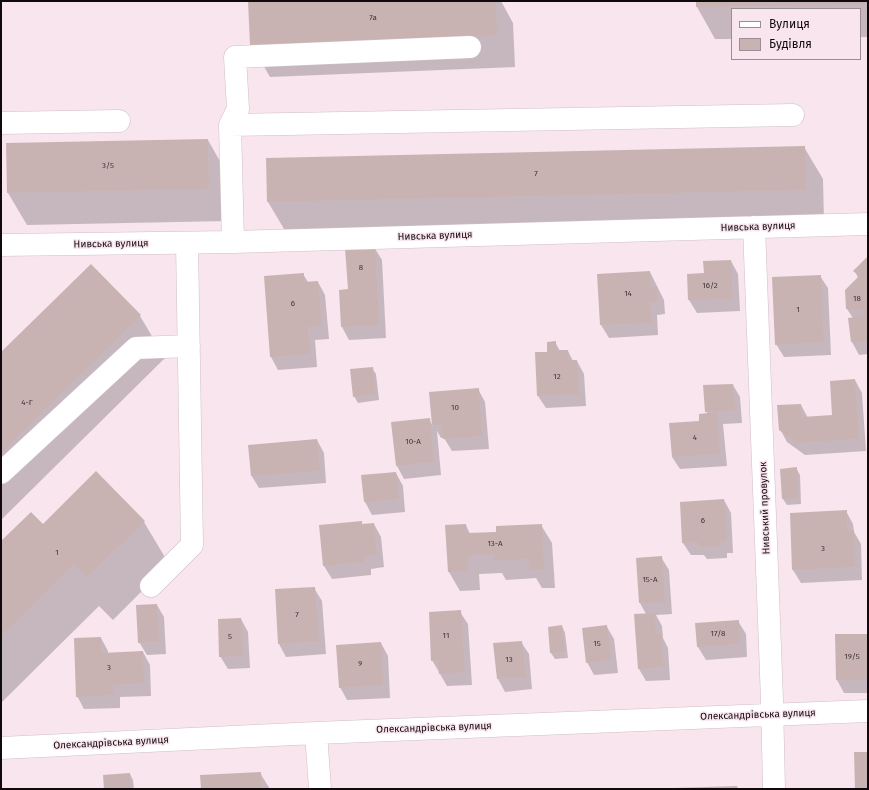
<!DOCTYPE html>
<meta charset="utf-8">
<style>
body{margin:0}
#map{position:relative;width:869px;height:790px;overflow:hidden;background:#f8e5ee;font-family:"Fira Sans",sans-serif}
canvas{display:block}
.frame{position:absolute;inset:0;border:2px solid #100a0d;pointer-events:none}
.legend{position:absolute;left:731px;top:8px;width:130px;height:52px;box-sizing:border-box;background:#f8e5ee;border:1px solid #9b8d94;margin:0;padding:5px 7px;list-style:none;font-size:12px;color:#100a0d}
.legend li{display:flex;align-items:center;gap:8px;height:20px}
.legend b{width:20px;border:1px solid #9b8d94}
</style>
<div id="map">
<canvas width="869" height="790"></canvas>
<div class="frame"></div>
<ul class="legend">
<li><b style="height:5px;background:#fff"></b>Вулиця</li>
<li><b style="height:11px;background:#c8b3b2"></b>Будівля</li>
</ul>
</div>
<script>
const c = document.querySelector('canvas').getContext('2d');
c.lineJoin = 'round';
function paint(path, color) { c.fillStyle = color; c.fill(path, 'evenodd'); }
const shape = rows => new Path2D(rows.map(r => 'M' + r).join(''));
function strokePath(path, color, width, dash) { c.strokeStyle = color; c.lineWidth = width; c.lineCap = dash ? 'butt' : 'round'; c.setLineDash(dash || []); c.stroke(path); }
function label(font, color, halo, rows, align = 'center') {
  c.font = font + ' "Fira Sans",sans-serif'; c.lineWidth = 3; c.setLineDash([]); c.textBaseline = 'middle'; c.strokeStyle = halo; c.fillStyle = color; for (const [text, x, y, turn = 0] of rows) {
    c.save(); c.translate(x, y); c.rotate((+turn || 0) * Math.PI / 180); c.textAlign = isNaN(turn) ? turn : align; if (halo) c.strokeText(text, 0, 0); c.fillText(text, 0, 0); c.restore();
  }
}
paint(shape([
 [249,1,501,1,513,23,515,67,270,77,251,44],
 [697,1,868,1,868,37,860,37,860,9,732,9,732,39,715,39,697,7],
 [208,140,226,172,227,221,27,225,8,193],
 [804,147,823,179,824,222,287,234,268,202],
 [374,247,382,260,386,338,349,340,342,327,349,290],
 [868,258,868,354,859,355,852,342,850,319,853,318,847,309,858,278,855,271],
 [731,261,738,274,740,311,697,313,689,300,688,275,705,274],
 [650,272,664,300,665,314,657,315,658,335,609,338,601,325,598,275],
 [303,274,308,282,318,282,325,295,329,339,315,340,317,367,278,370,271,357,265,277],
 [820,276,828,288,831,355,784,357,776,344],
 [140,316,165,358,1,520,1,353],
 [555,342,560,351,568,351,573,361,577,361,584,374,586,406,546,408,538,396,549,353],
 [372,368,376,374,379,400,358,403,354,396],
 [855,380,862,393,866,451,805,455,787,442,780,429,801,405,808,418,833,416],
 [733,385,740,397,742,423,723,424,727,466,680,469,672,457,707,414,704,386],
 [478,389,485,402,489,449,452,451,444,438,441,438,437,431,441,475,404,479,397,466,429,419,433,426,430,393],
 [317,440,324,453,326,483,259,488,251,475],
 [796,468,800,475,801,504,787,505,783,499],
 [396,473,403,486,405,512,372,515,365,502,363,476],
 [724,500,731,513,733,553,727,553,727,558,707,559,704,555,691,555,683,543],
 [846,511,853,524,854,532,861,544,862,580,801,583,793,570],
 [144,522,169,564,113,620,99,606,1,703,1,542],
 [361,522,363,525,374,524,381,537,384,567,371,569,371,575,332,579,324,566,320,526],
 [466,525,470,534,497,533,541,525,552,543,555,588,542,588,536,578,506,580,502,573,479,574,480,590,460,591,449,572],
 [661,557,669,570,672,614,656,615,662,626,663,638,668,648,670,680,646,681,639,669,646,614,640,603,637,558],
 [314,588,322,601,326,654,286,657,279,644],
 [157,605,164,617,166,654,147,655,139,642],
 [460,612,468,624,472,685,447,686,432,660],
 [241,619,248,632,250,668,228,669,220,656],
 [738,621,746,634,747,657,706,660,698,647,696,624],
 [562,626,565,633,568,658,555,659,551,653,549,628],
 [607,627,614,639,618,673,594,675,587,662],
 [836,635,868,635,868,693,844,693,837,680],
 [101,638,108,651,108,654,143,652,150,665,151,696,120,697,120,708,84,709,77,696],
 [521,642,529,654,532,689,505,692,498,679,494,644],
 [381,643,388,656,390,698,347,700,340,687],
 [260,773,270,789,202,789],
 [130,774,133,780,134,789,105,789]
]), '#0003');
paint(shape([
 [248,1,496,1,497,35,250,45],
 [696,1,868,1,868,4,696,7],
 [208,139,209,189,7,193,6,143],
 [805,146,806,190,267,202,266,158],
 [375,246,379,325,341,327,339,290,348,289,345,248],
 [868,256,868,341,851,342,848,318,864,316,864,310,846,309,845,290,859,276,853,271],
 [731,260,733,299,688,300,687,274,704,273,703,261],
 [91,264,141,315,1,453,1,352],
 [650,271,651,287,657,286,658,302,650,302,652,323,600,325,597,274],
 [304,273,304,282,318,281,322,326,308,327,310,354,270,357,264,276],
 [821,275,824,342,775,345,772,277],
 [556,341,556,350,568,350,569,360,577,360,579,394,537,396,535,352,547,352,547,342],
 [373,367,376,394,353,397,350,369],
 [855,379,859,439,797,443,779,430,777,405,801,404,802,417,832,415,830,381],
 [733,384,735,410,705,412,703,385],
 [479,388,482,436,443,439,442,425,432,425,429,392],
 [717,412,720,454,672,457,669,423,699,421,699,414],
 [430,418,434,462,396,466,391,422],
 [317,439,320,471,251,476,248,445],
 [797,467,798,498,782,499,780,469],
 [96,471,145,521,87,577,74,564,1,636,1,541,31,512,43,524],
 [396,472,399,499,364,502,361,475],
 [724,499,727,540,720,541,720,546,698,547,698,542,682,543,680,502],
 [847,510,847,531,854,530,855,567,792,570,790,513],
 [362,521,362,524,374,523,377,555,364,556,364,562,323,566,319,525],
 [466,524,467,533,496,532,496,526,542,524,544,569,530,570,529,559,494,561,493,554,468,555,469,571,448,572,445,525],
 [662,556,665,602,639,603,636,558],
 [315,587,319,641,278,644,275,589],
 [157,604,159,641,138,643,136,605],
 [461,610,465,672,439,674,438,660,431,661,429,612],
 [655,613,656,634,661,634,663,667,638,669,634,614],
 [241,618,243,656,219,657,218,619],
 [739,620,740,644,697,647,695,623],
 [562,625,565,652,550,653,548,627],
 [607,625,611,660,586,663,582,628],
 [835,634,868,634,868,680,836,680],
 [101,637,102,653,143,651,144,683,113,685,113,695,76,697,74,638],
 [522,641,526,677,497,679,493,643],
 [381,642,383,685,339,688,336,645],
 [854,752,868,752,868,789,855,789],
 [261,772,262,789,201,789,200,775],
 [130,773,131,789,104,789,103,775],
 [737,786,738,789,673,789,673,788]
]), '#c8b3b2');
const minor = shape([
 [1,123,119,121],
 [230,125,793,115],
 [754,227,772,700,774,789],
 [233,242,230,125,238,109,235,57,470,47],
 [1,245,233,242,868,224],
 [1,473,136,348,189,346],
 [151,586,192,545,187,243],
 [316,733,320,789],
 [1,748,316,733,868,711]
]);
strokePath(minor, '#d0bec6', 23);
strokePath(minor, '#fff', 22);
label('8px', '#3e3436', null, [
 ["7а",373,18],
 ["3/5",108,166],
 ["7",536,174],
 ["8",361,268],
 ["16/2",710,286],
 ["14",628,294],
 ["18",857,299],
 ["6",293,304],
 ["1",798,310],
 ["12",557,377],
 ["4-Г",27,403],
 ["10",455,408],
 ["4",695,438],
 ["10-А",413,442],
 ["6",703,521],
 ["13-А",495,544],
 ["3",823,549],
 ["1",57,553],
 ["15-А",650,580],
 ["7",297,615],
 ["17/8",718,634],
 ["11",446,636],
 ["5",230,637],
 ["15",597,644],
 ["19/5",852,657],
 ["13",509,660],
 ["9",360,664],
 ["3",109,668]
]);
label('10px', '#100a0d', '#f8e5ee', [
 ["Нивська вулиця",758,227,-2],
 ["Нивська вулиця",435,236,-2],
 ["Нивська вулиця",111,244,-1],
 ["Нивський провулок",765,508,-92],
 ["Олександрівська вулиця",758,715,-2],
 ["Олександрівська вулиця",434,728,-2],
 ["Олександрівська вулиця",111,743,-3]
]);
</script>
